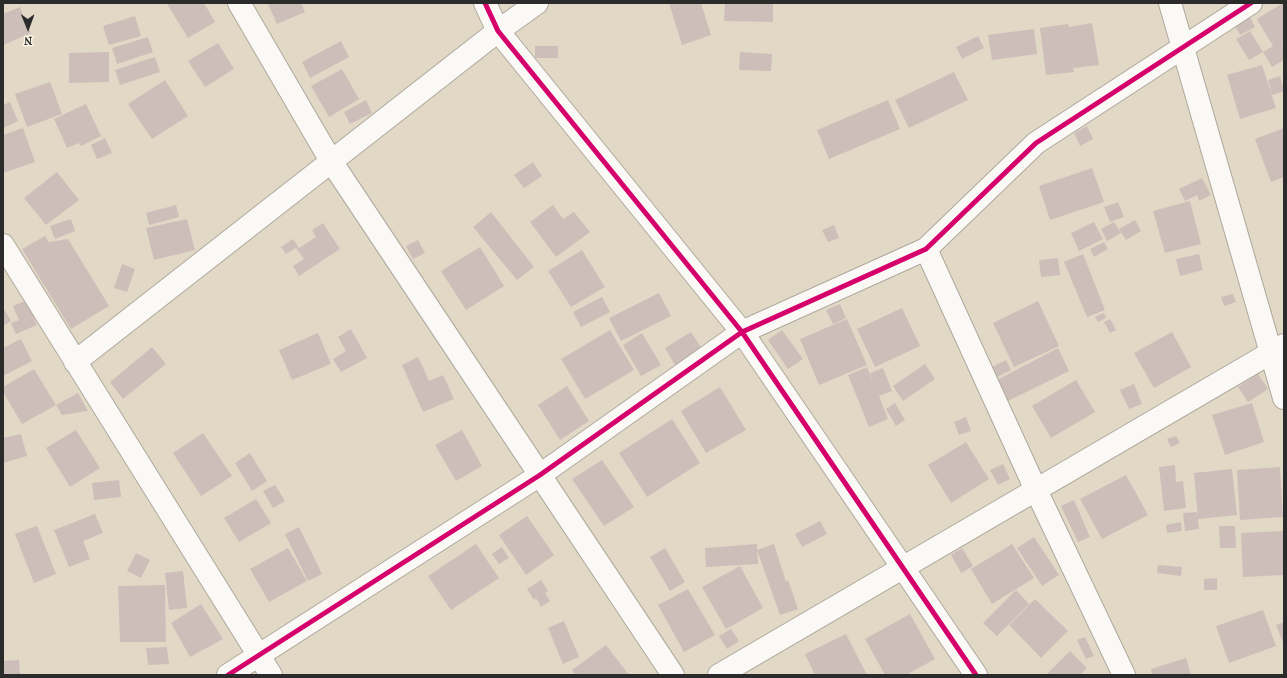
<!DOCTYPE html>
<style>
body{margin:0}
#map{position:relative;width:1287px;height:678px;overflow:hidden;background:#e2d8c6;font-family:"IM FELL French Canon",serif}
canvas{display:block}
.frame{position:absolute;inset:0;border:4px solid #2b2b2b;pointer-events:none}
.north{position:absolute;left:8px;top:8px;width:40px;height:40px;-webkit-text-stroke:3px #fcf5e5;paint-order:stroke;rotate:179deg;font-size:11px;font-weight:700;line-height:16px;text-align:center;color:#2b2b2b}
.north::after{content:'';display:block;margin:auto;width:14px;height:18px;background:#2b2b2b;clip-path:polygon(50% 0,100% 100%,50% 72%,0 100%)}
</style>
<div id="map">
<canvas width="1287" height="678"></canvas>
<div class="frame"></div>
<div class="north">N</div>
</div>
<script>
const c = document.querySelector('canvas').getContext('2d');
c.lineJoin = 'round';
function paint(path, color) { c.fillStyle = color; c.fill(path, 'evenodd'); }
const shape = rows => new Path2D(rows.map(r => 'M' + r).join(''));
function strokePath(path, color, width, dash) { c.strokeStyle = color; c.lineWidth = width; c.lineCap = dash ? 'butt' : 'round'; c.setLineDash(dash || []); c.stroke(path); }
paint(shape([
 [168,3,204,3,215,22,188,38,167,4],
 [269,3,301,3,305,12,277,24,268,4],
 [669,3,701,3,711,35,682,45],
 [725,3,773,3,773,22,724,21],
 [1283,3,1284,3,1284,43,1282,44,1284,47,1284,60,1272,67,1263,52,1249,60,1236,39,1250,31,1263,52,1273,46,1257,19],
 [20,7,31,33,3,45,3,14],
 [135,16,141,36,109,45,103,26],
 [1250,17,1255,27,1240,35,1235,26],
 [1092,23,1099,65,1074,68,1073,63,1074,72,1046,75,1040,28,1068,24,1069,27],
 [1034,29,1037,54,992,60,988,35],
 [978,36,984,48,962,59,956,47],
 [148,37,153,52,117,64,112,48],
 [341,41,349,57,310,78,302,62],
 [218,43,234,69,205,87,188,61],
 [535,46,558,46,558,58,535,58],
 [109,52,109,82,69,83,69,53],
 [740,52,772,54,771,71,739,70],
 [155,57,160,72,120,85,115,70],
 [1262,65,1276,108,1240,119,1227,75],
 [342,69,359,99,329,117,311,86],
 [954,72,968,100,909,128,895,100],
 [1280,76,1284,91,1272,95,1268,80],
 [165,80,188,116,152,139,128,104],
 [50,82,62,114,27,127,15,94],
 [366,100,372,113,350,124,344,112],
 [888,100,900,129,829,159,817,130],
 [10,102,18,121,3,128,3,105],
 [86,104,101,136,81,146,79,143,67,148,54,119],
 [1087,126,1093,139,1080,146,1074,133],
 [23,128,35,162,3,173,3,135],
 [1284,128,1284,177,1271,182,1255,139],
 [105,138,112,153,97,159,91,145],
 [533,162,542,176,524,188,514,175],
 [1092,168,1104,202,1050,220,1039,186],
 [57,172,79,200,46,225,24,198],
 [1202,178,1211,195,1199,201,1197,195,1185,201,1179,189],
 [1190,201,1201,244,1165,253,1153,211],
 [1118,202,1124,217,1110,222,1104,207],
 [176,205,179,217,149,225,146,213],
 [553,205,563,219,574,212,590,232,556,257,530,222],
 [491,212,534,267,517,280,473,227],
 [71,219,75,231,55,239,50,226],
 [187,219,195,250,154,260,146,228],
 [1135,220,1141,231,1126,240,1119,229],
 [1094,222,1103,239,1079,251,1071,233],
 [1114,222,1121,233,1107,241,1101,229],
 [323,223,340,249,299,276,293,266,304,259,296,248,286,254,281,247,293,239,299,248,316,237,312,230],
 [834,225,839,238,828,242,822,230],
 [45,236,49,242,68,239,109,306,71,329,22,249],
 [418,240,425,253,413,259,406,246],
 [1104,242,1108,249,1094,257,1090,249],
 [480,247,504,286,466,310,441,271],
 [582,250,605,287,571,307,548,271],
 [1083,254,1105,310,1087,317,1064,262],
 [1199,254,1203,270,1180,276,1176,259],
 [1058,258,1060,275,1041,277,1039,260],
 [122,264,135,269,127,292,114,288],
 [659,293,671,316,621,341,609,318],
 [1233,294,1236,302,1224,306,1221,297],
 [602,297,610,312,581,327,573,312],
 [27,300,37,325,16,334,11,323,19,320,13,306],
 [1038,301,1059,346,1014,367,993,323],
 [840,304,846,318,833,324,826,310],
 [3,307,11,321,3,326],
 [902,308,920,346,875,367,857,329],
 [1104,313,1106,318,1098,322,1095,317],
 [847,319,867,365,819,385,800,339],
 [1110,319,1116,330,1110,333,1104,322],
 [351,329,367,358,341,372,333,359,346,351,338,337],
 [610,330,634,370,585,399,561,359],
 [782,330,803,359,788,369,768,340],
 [691,332,702,349,675,365,665,348],
 [1172,332,1191,367,1154,388,1134,353],
 [318,333,331,364,292,380,279,350],
 [642,333,661,365,641,376,623,345],
 [21,339,32,361,3,376,3,348],
 [152,347,166,364,123,399,110,382],
 [1058,348,1069,371,1008,401,997,380],
 [418,357,429,381,443,375,454,399,423,412,402,365],
 [1006,360,1011,370,997,377,992,367],
 [925,364,935,379,903,401,893,386],
 [867,367,874,385,870,373,883,368,892,391,879,396,888,419,869,427,848,375],
 [34,369,56,405,22,424,3,392,3,387],
 [1258,374,1268,389,1248,402,1238,387],
 [1076,380,1095,412,1051,438,1032,406],
 [1134,384,1142,404,1129,409,1120,390],
 [567,386,589,421,560,440,538,405],
 [720,387,746,430,706,453,681,411],
 [78,393,88,411,62,415,56,405],
 [895,403,905,420,896,426,886,409],
 [1252,403,1264,442,1225,455,1212,415],
 [966,417,971,431,959,435,954,422],
 [672,419,700,463,647,497,619,453],
 [76,430,100,468,70,487,46,448],
 [462,430,482,466,456,481,435,445],
 [203,433,232,476,201,496,173,453],
 [21,434,27,456,3,463,3,438],
 [1176,436,1180,443,1171,447,1167,439],
 [966,442,989,479,951,503,928,465],
 [250,453,267,481,252,491,235,463],
 [602,460,634,507,604,526,572,479],
 [1003,464,1010,479,998,485,990,470],
 [1175,465,1176,482,1183,481,1186,508,1164,511,1159,467],
 [1280,467,1283,517,1240,520,1237,470],
 [1232,469,1237,515,1198,519,1194,473],
 [1126,475,1148,515,1102,539,1080,499],
 [119,480,121,497,94,500,92,483],
 [275,485,285,501,273,508,263,491],
 [256,499,271,523,239,542,224,518],
 [1074,500,1090,537,1078,542,1061,506],
 [1197,512,1199,529,1185,531,1183,513],
 [95,514,103,533,83,541,90,559,69,567,54,530],
 [527,516,554,555,526,575,499,535],
 [820,521,827,534,802,547,795,534],
 [1181,522,1182,531,1167,533,1166,525],
 [37,526,56,574,34,583,15,534],
 [1219,526,1235,526,1236,548,1220,548],
 [299,527,322,574,308,581,285,534],
 [1284,531,1284,575,1243,577,1241,533],
 [1034,537,1059,575,1042,586,1017,548],
 [476,544,499,578,451,610,428,576],
 [757,544,758,564,706,567,705,548],
 [774,544,786,582,788,580,798,609,780,615,757,550],
 [1012,544,1034,578,992,604,971,569],
 [502,547,509,558,499,564,492,554],
 [288,548,307,581,269,602,250,569],
 [665,548,685,582,670,591,650,557],
 [962,548,973,566,961,573,951,555],
 [136,553,150,560,141,578,127,571],
 [1158,565,1182,567,1181,576,1157,573],
 [740,566,763,608,726,629,702,587],
 [183,571,187,608,169,610,165,573],
 [1217,578,1217,590,1204,590,1204,579],
 [541,580,548,591,545,593,550,601,541,607,536,598,534,600,527,589],
 [165,585,166,642,120,642,118,586],
 [688,589,715,635,684,652,658,605],
 [1016,590,1029,604,997,636,983,623],
 [1035,599,1068,631,1041,658,1009,625],
 [201,604,223,639,190,657,171,623],
 [1263,610,1276,646,1229,663,1216,626],
 [910,614,935,659,906,675,885,675,865,639],
 [564,621,579,657,563,664,548,628],
 [1284,622,1284,645,1276,625],
 [731,629,739,641,727,649,719,636],
 [846,634,867,675,815,675,805,654],
 [1085,637,1094,656,1086,659,1077,640],
 [606,645,629,675,575,675,572,670],
 [167,647,169,664,148,665,146,648],
 [1070,651,1087,668,1080,675,1046,675],
 [1186,658,1191,675,1152,675,1151,669],
 [19,660,20,675,3,675,3,661]
]), '#cebeba');
const minor = shape([
 [239,3,331,161,673,675],
 [485,3,498,31,742,332,976,675],
 [1170,3,1284,398],
 [3,245,271,675],
 [926,249,1036,490,1124,675],
 [75,362,498,31,537,3],
 [228,675,540,475,742,332,926,249,1036,143,1251,3],
 [719,675,1284,345]
]);
strokePath(minor, '#aea89d', 24);
strokePath(minor, '#fbf9f6', 22);
strokePath(shape([
 [485,3,498,31,742,332,976,675],
 [228,675,540,475,742,332,926,249,1036,143,1251,3]
]), '#d6006c', 5);
</script>
